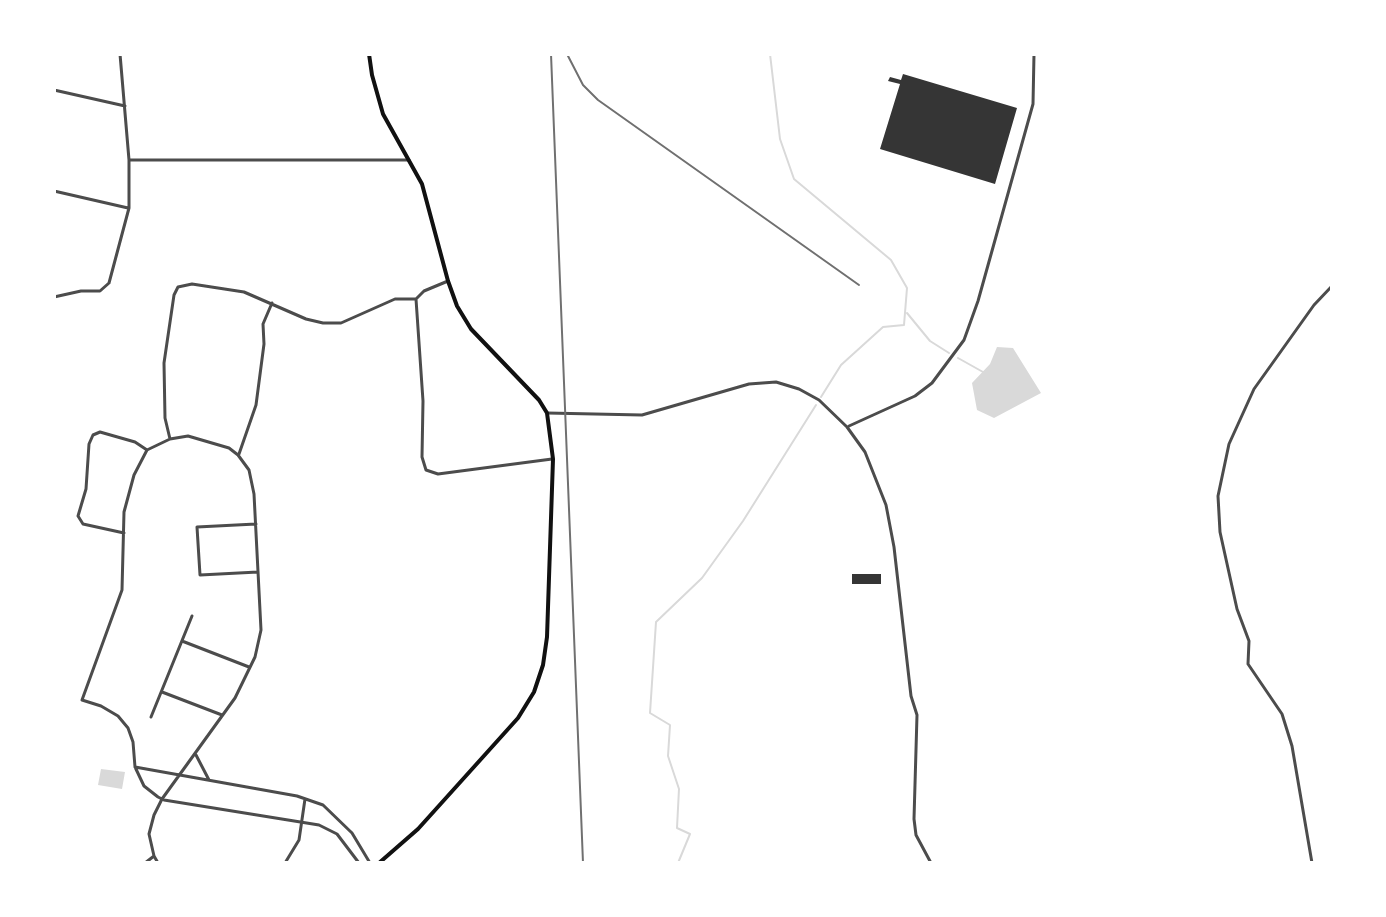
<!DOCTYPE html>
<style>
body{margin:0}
#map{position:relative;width:1386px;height:917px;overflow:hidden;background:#fff;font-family:Montserrat,sans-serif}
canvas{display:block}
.frame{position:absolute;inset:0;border:56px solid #fff;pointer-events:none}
</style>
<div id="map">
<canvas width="1386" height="917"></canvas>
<div class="frame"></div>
</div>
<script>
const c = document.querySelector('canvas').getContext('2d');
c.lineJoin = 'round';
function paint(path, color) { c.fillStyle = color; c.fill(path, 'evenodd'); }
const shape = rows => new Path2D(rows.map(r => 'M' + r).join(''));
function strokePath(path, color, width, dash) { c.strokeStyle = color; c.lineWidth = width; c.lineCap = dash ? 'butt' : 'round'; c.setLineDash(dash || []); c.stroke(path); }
paint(shape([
 [997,347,1013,348,1041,393,994,418,977,410,972,383,990,364],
 [101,769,125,772,122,789,98,785]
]), '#d9d9d9');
strokePath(shape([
 [770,54,780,139,794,179,891,260,907,288,904,325,883,327,841,365,821,397],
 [907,313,930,341,949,353],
 [958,358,983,372],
 [678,863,690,834,677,828,679,789,668,756,670,725,650,713,656,622,702,578,743,521,816,405]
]), '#d9d9d9', 2);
paint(shape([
 [903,74,1017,108,995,184,880,149,900,84,888,81,890,77,901,80],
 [852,574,881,574,881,584,852,584]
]), '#353535');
strokePath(shape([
 [54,90,125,106],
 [129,160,409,160],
 [54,191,128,208],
 [448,281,424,291,416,299,423,401,422,457,426,470,438,474,552,459],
 [54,297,81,291,100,291,109,283,129,208,129,160,120,54],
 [547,413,642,415,749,384,776,382,799,389,819,400,847,427,865,452,886,505,894,547,911,696,917,715,914,819,916,835,931,863],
 [849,426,915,396,932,383,964,340,978,301,1033,104,1034,54],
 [170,439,165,418,164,363,174,295,178,287,192,284,244,292,306,319,323,323,341,323,395,299,416,299],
 [239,454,256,405,264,344,263,324,272,303],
 [256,524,197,527,200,575,258,572],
 [124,533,83,524,78,516,86,489,89,444,93,435,100,432,135,442,147,450],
 [182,641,249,667],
 [162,692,222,715],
 [151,717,192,616],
 [196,755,209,780],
 [135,767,297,796,323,805,352,833,370,863],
 [145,863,154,856],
 [158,863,154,856,149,834,154,815,162,799,235,698,255,657,261,630,254,494,249,470,238,455,229,448,188,436,170,439,147,450,134,475,124,512,122,590,82,700,101,706,118,716,128,728,133,742,135,767,144,786,158,797,164,800,319,825,337,834,359,863],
 [285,863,299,840,305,799],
 [1312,863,1292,746,1282,714,1248,664,1249,641,1237,609,1220,532,1218,496,1229,444,1254,389,1314,305,1332,286]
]), '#4c4c4c', 3);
strokePath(shape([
 [369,54,372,75,383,114,422,184,448,281,457,306,471,329,539,400,547,413,553,459,547,637,543,665,534,692,518,718,482,758,418,829,379,863]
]), '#111', 4);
strokePath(shape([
 [551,54,583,863],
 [567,54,583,85,598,100,859,285]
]), '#707070', 2);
</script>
